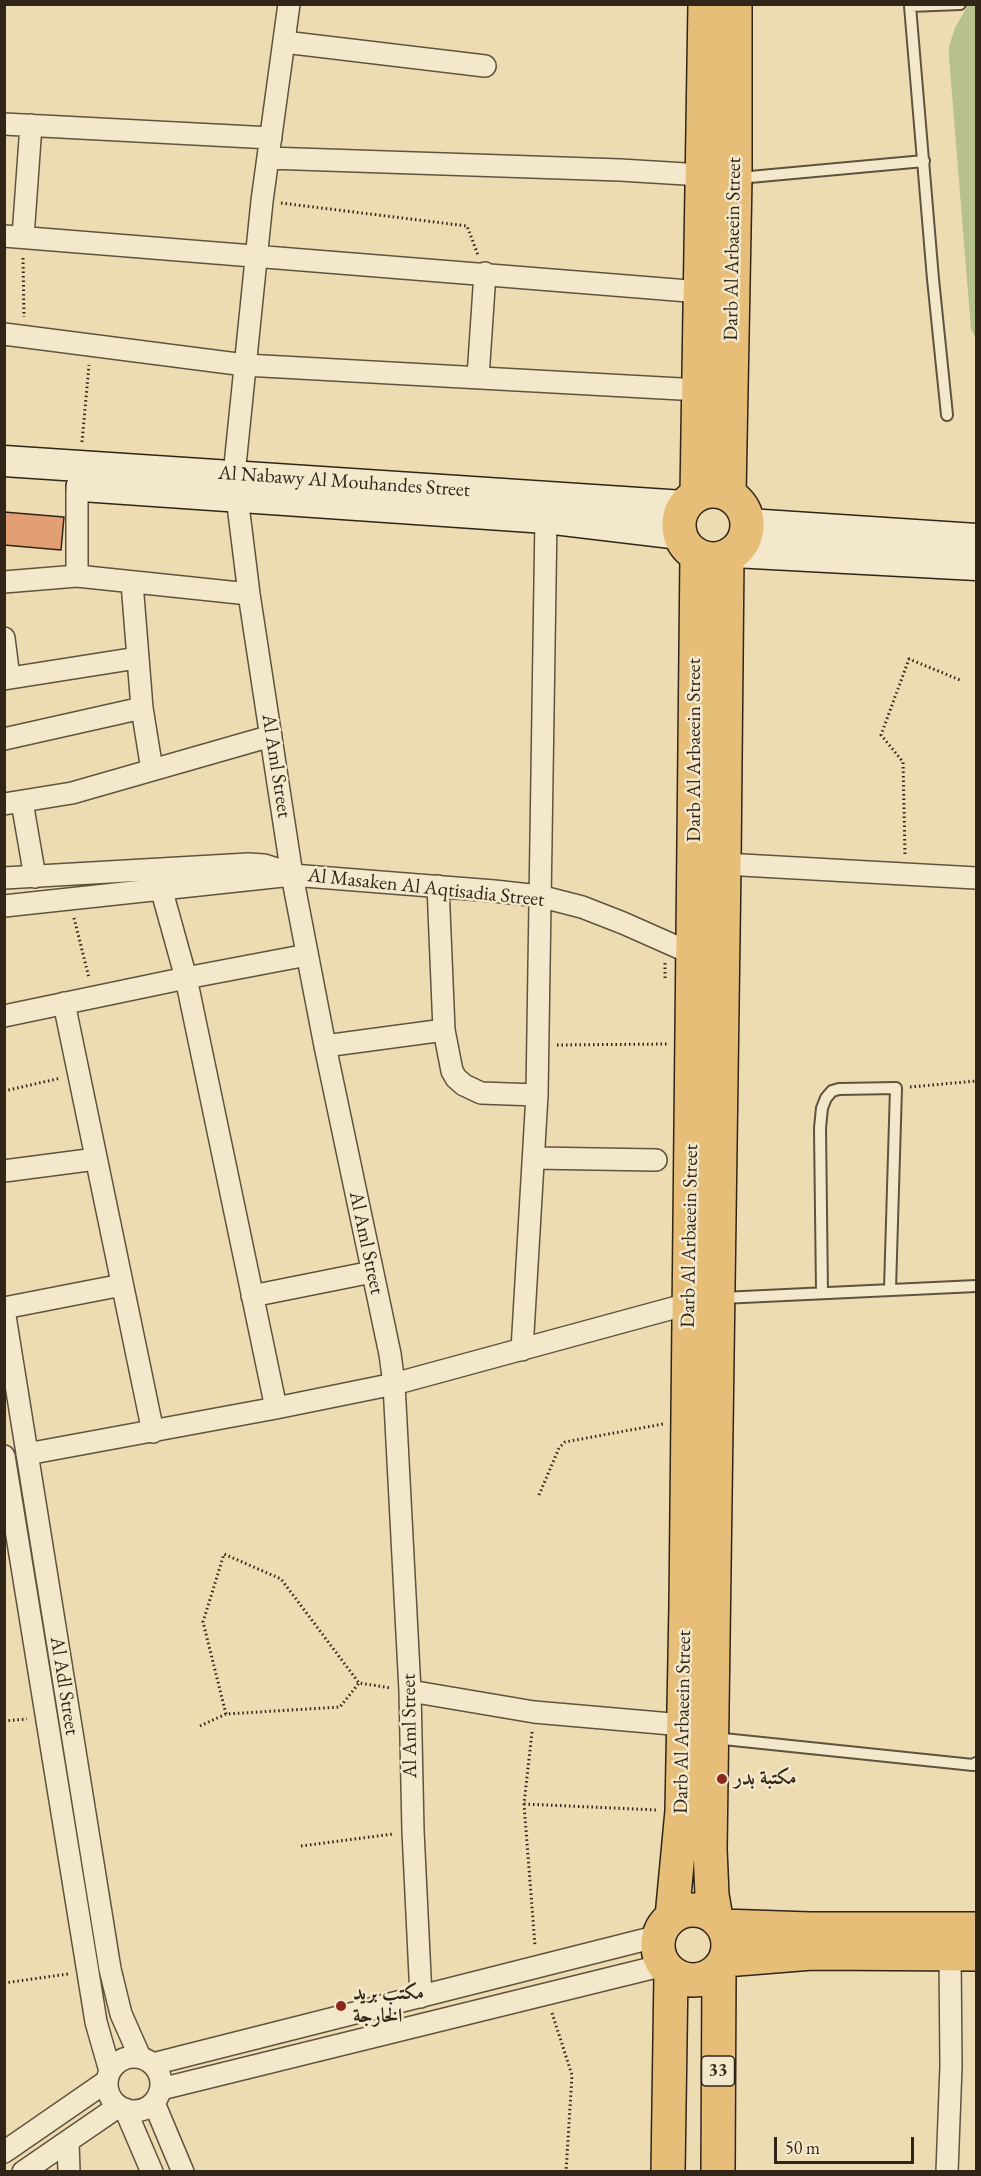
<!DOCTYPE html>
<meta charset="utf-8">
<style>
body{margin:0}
#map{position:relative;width:981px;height:2176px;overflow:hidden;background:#eddcb1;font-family:"EB Garamond",serif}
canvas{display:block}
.frame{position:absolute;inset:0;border:6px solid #312518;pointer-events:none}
.scale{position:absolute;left:774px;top:2137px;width:140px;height:27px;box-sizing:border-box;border:3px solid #312518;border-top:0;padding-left:8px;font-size:18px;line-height:21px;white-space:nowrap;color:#312518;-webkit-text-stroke:4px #f3e8cc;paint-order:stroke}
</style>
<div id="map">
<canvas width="981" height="2176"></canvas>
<div class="frame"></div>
<div class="scale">50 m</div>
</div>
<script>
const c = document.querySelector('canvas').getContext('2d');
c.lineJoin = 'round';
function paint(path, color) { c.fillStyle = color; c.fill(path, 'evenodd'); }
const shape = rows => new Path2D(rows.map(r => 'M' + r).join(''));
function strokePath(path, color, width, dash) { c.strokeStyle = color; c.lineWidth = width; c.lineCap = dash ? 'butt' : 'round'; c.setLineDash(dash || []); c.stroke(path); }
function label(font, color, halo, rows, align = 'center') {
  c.font = font + ' "EB Garamond",Amiri,serif'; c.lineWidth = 5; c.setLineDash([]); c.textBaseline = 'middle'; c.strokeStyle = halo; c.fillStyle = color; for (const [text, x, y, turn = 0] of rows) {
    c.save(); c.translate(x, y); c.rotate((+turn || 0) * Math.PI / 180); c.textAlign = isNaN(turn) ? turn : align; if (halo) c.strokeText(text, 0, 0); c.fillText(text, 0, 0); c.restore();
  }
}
paint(shape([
 [968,5,976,5,976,338,971,329,949,57,949,46,955,28]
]), '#b6c18d');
const building = shape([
 [4,512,64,517,61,550,4,545,4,512]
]);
paint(building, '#e29f74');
strokePath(building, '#312518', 1.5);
const lane = shape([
 [739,178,924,161],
 [947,415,933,279,910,6,960,4],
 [822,1293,820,1128,822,1108,826,1098,832,1091,839,1089,896,1088,890,1289],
 [722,1298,976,1286],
 [714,1738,973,1765,976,1763]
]);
const street = shape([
 [284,42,485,66],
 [4,124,271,138],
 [268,158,620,170,702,175],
 [4,236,701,292],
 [23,237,31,125],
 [4,334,245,365,699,390],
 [478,377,485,273],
 [234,475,262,201,289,4],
 [237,497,249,594,292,875,325,1046,390,1354,394,1384,410,1691,413,1831,421,1997],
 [77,576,77,486],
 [4,582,77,576,249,594],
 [4,638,9,678],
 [4,679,137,658],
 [142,708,152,770],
 [4,739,142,708,132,583],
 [22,802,35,877],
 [4,804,72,793,271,736],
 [724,864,976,878],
 [4,878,248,864,264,865,286,872],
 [438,886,444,1030,452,1071,456,1078,464,1085,481,1093,537,1095],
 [161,888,186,978,276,1408],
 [4,906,292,875,494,891,539,896,582,907,623,923,693,954],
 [64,1003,153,1432],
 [4,1016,186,978,307,955],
 [325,1046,444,1030],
 [534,1158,656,1160],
 [4,1171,96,1159],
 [252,1296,372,1272],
 [4,1308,122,1285],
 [4,1310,110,1969,121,2014,140,2057],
 [522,1350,537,1095,546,518],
 [27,1454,276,1408,394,1384,699,1301],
 [4,1456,92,1997,96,2022,110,2071],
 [410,1691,534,1712,683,1725],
 '107 2084a27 27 0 1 1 54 0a27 27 0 1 1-54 0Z',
 [153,2064,659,1936],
 [161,2089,664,1965],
 [154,2103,183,2172],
 [125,2109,152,2172],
 [68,2141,69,2172],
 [4,2152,107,2081],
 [23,2172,119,2106],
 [947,2172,951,2066,950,1954]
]);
const secondary = shape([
 [4,461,684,506],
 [82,486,546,518,680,534],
 [748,524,976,539],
 [734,552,976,565]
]);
const highway = shape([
 '679 525a34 34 0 1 1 68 0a34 34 0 1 1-68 0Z',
 [697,494,705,4],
 [729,494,735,178,735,4],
 '658 1945a35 35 0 1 1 70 0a35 35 0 1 1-70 0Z',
 [672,1917,682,1811,686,1605,697,555],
 [716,1918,712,1895,710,1849,724,864,727,556],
 [723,1926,809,1929,976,1929],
 [725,1960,812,1953,976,1954],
 [668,2172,671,1973],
 [718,2172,719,1970]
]);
strokePath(lane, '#60533e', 14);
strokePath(street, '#60533e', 24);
strokePath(secondary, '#312518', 33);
strokePath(highway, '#312518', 36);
strokePath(shape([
 [281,203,467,226,478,255],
 [23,258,24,317],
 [82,442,89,365],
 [905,854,903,762,881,735,909,659,960,680],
 [74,918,89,978],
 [665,963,665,981],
 [557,1045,667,1044],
 [910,1087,976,1081],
 [4,1091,61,1078],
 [539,1495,559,1448,565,1442,663,1424],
 [226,1714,203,1622,224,1554,281,1579,359,1683,391,1688],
 [4,1721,27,1719],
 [200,1726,226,1714,340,1707,359,1683],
 [532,1732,524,1804,535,1946],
 [524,1804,657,1810],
 [301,1846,393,1834],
 [4,1983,68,1974],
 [552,2013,572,2075,566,2172]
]), '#312518', 3, [1.5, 3]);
strokePath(lane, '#f3e8cc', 10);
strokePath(street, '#f3e8cc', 21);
strokePath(secondary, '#f3e8cc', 30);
strokePath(highway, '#e6be78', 33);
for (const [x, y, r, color] of [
 [722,1779,6,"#8f2418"],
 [341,2006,6,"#8f2418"]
]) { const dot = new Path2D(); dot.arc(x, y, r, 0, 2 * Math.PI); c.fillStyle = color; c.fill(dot); strokePath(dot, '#f3e8cc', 2); }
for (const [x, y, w] of [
 [718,2071,33]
]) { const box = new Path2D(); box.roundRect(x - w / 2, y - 15, w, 30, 4.5); c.fillStyle = '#f3e8cc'; c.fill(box); strokePath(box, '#312518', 1.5); }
label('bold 18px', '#312518', null, [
 ["33",718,2071]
]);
label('20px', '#312518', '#f3e8cc', [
 ["Darb Al Arbaeein Street",733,249,-89],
 ["Al Nabawy Al Mouhandes Street",344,482,4],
 ["Darb Al Arbaeein Street",695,750,-90],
 ["Al Aml Street",276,766,81],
 ["Al Masaken Al Aqtisadia Street",426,888,6],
 ["Darb Al Arbaeein Street",690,1236,-89],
 ["Al Aml Street",366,1243,78],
 ["Al Adl Street",64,1686,81],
 ["Darb Al Arbaeein Street",683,1722,-89],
 ["Al Aml Street",410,1726,-91]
]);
label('bold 20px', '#312518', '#f3e8cc', [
 ["مكتبة بدر",734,1779],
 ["مكتب بريد",353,1994],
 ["الخارجة",353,2017]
], 'left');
</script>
